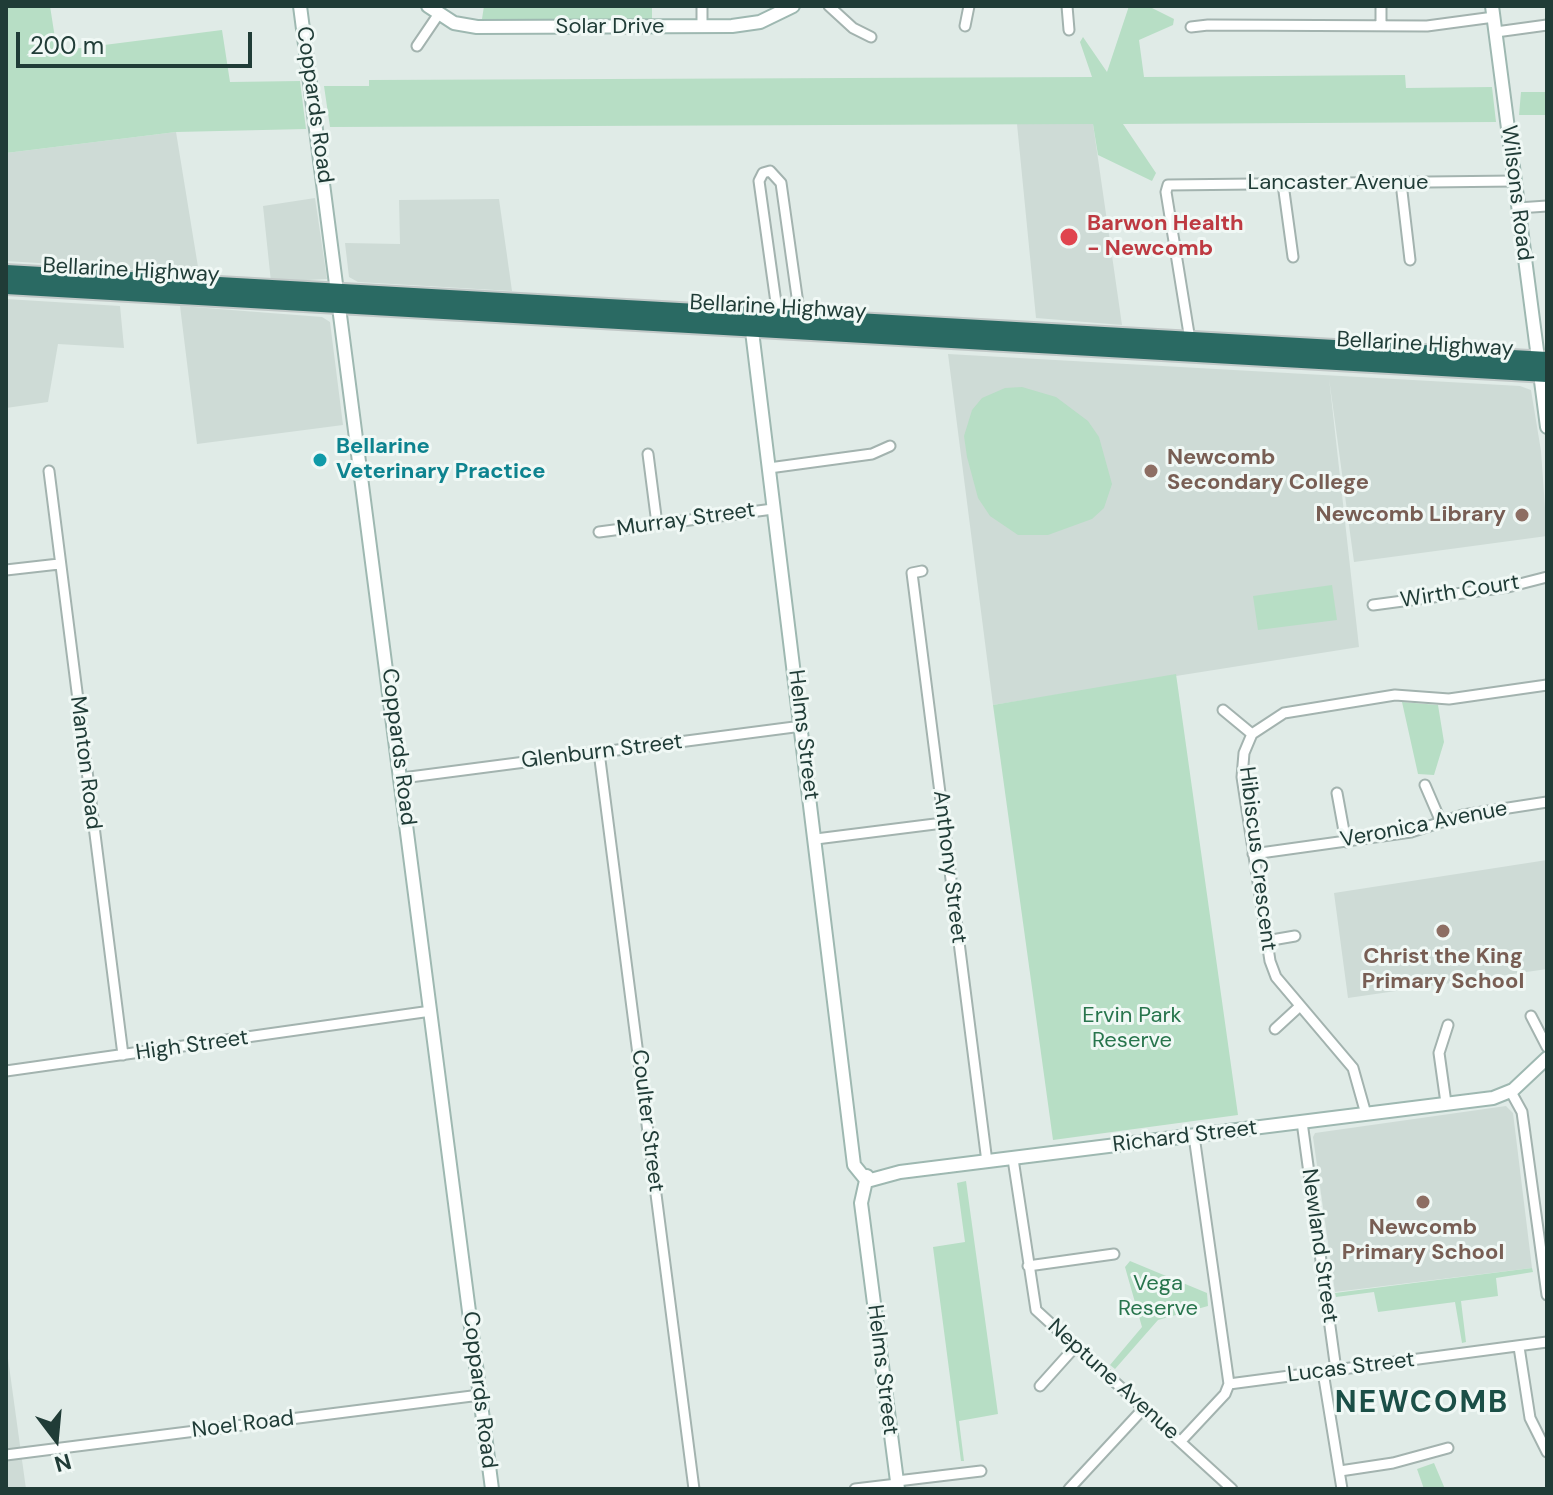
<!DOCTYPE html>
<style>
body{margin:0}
#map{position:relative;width:1553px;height:1495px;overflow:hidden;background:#e0ebe7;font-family:"DM Sans",sans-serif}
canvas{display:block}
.frame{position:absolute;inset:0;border:8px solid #203c37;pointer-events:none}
.north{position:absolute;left:16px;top:1399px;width:80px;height:80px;-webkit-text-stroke:6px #f0f8f5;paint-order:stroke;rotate:164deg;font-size:22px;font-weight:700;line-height:32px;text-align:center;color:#203c37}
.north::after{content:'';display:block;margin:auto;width:28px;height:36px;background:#203c37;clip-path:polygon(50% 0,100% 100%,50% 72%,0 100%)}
.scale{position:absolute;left:16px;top:32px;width:236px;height:36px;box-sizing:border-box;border:4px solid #203c37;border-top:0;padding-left:10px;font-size:24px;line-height:28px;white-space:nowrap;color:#203c37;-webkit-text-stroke:6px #f0f8f5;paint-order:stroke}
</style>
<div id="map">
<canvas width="1553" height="1495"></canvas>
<div class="frame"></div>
<div class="north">N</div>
<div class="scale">200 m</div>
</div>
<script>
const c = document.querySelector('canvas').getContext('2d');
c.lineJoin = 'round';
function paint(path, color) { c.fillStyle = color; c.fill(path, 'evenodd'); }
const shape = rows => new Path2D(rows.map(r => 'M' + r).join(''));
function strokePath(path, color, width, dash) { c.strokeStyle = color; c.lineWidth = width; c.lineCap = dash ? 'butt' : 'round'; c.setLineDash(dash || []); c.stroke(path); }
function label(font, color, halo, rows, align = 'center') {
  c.font = font + ' "DM Sans",sans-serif'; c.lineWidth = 6; c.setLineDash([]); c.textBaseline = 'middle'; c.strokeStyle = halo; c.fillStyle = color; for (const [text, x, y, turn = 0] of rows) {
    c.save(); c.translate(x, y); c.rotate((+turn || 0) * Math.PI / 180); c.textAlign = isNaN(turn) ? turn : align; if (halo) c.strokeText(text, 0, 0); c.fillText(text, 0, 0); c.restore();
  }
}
paint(shape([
 [1017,124,1093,124,1122,325,1036,318],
 [176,132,199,273,6,261,6,153],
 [315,198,327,279,271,282,263,206],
 [499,199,512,291,358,282,349,277,345,243,400,244,399,200],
 [6,299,120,306,124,348,58,344,48,402,6,408],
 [180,306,322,317,330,322,343,425,197,444],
 [948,354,1520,386,1531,390,1541,451,1547,536,1354,562,1329,378,1359,647,993,705],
 [1547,860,1547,969,1348,998,1334,893],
 [1506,1106,1513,1113,1532,1268,1335,1292,1313,1137,1315,1133],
 [6,1344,26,1489,6,1489]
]), '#cedbd6');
paint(shape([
 [6,6,50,6,57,51,222,30,230,82,300,81,306,129,176,132,6,153],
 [484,6,652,6,652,21,482,19],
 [1129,6,1148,6,1174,19,1173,25,1139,40,1144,77,1405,75,1406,88,1492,87,1496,122,1123,124,1156,173,1152,181,1098,155,1093,124,330,127,324,86,369,86,369,80,1092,77,1080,42,1083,37,1107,72],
 [1521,92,1547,92,1547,115,1519,115],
 [1022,387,1056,397,1088,421,1099,437,1112,484,1104,508,1092,519,1048,535,1018,535,990,516,978,498,967,457,964,436,972,410,982,398,1005,388],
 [1332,585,1337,620,1258,630,1253,596],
 [1176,674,1238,1115,1053,1140,993,705],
 [1402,702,1438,705,1444,742,1434,775,1418,774],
 [966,1181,998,1414,959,1421,964,1461,961,1461,933,1247,965,1242,957,1183],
 [1130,1261,1207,1293,1208,1306,1158,1320,1115,1369,1110,1365,1142,1327,1125,1267],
 [1532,1268,1533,1272,1496,1278,1498,1296,1461,1301,1466,1342,1462,1343,1455,1302,1378,1312,1374,1292,1336,1297,1335,1293],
 [1434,1463,1445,1489,1424,1489,1417,1469]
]), '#b7dec5');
const street = shape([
 [702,6,702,26],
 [829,6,853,28,871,37],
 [1067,6,1069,30],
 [1381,6,1381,26],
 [965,26,969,6],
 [1191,27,1208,25,1427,26,1494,17],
 [1496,32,1547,25],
 [417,46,438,15],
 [1401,183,1410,260],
 [1283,184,1293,257],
 [1518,208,1547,206],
 [778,317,759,181,763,173,770,171,781,183,800,318],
 [1190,340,1166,192,1168,185,1515,181],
 [648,454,657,524],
 [769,468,872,454,890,446],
 [49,471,123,1055],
 [599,532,773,509],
 [6,570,59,564],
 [922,571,912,573,987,1162],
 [1373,605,1508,587,1547,577],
 [1223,710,1252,734],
 [599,752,694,1489],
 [402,778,802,726],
 [1425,785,1441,822],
 [1337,793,1346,842],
 [816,839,943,823],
 [1253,854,1411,832,1463,815,1547,802],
 [1266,941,1295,936],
 [1531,1016,1547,1047],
 [1275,1029,1300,1006],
 [6,1071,431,1011],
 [1511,1092,1522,1112,1547,1295],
 [1446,1103,1439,1053,1448,1025],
 [1366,1114,1353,1068,1276,977,1270,961,1242,777,1244,753,1252,734,1284,713,1395,695,1449,699,1547,685],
 [1302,1122,1336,1370],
 [1194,1136,1229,1384],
 [1013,1159,1036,1310,1232,1489],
 [1028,1266,1114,1254],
 [1519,1347,1530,1418,1547,1452],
 [1323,1372,1342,1489],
 [1040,1386,1075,1347],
 [1181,1441,1225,1394,1229,1384,1547,1342],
 [6,1455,480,1395],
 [1340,1471,1393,1463,1448,1448],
 [897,1481,981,1471],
 [855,1489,897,1484],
 [1069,1489,1144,1408]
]);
const secondary = shape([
 [300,6,492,1489],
 [428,6,454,23,477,27,732,26,760,22,793,6],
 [1492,6,1547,427],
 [751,323,854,1165,867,1181],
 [867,1176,861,1203,898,1489],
 [867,1181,900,1172,1493,1098,1513,1090,1547,1058]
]);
const highway = shape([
 [6,273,1547,360],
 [6,286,1547,374]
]);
strokePath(street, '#a3b3af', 13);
strokePath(secondary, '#9eb8b1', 16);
strokePath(highway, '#c1c8c7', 20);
strokePath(street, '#fff', 9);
strokePath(secondary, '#fff', 12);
strokePath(highway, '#2a6a63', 16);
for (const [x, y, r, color] of [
 [1069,237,10,"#e0444e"],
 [320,460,8,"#0f9aa8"],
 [1151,471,8,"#8d6e63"],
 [1522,515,8,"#8d6e63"],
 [1443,931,8,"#8d6e63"],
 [1423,1202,8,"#8d6e63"]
]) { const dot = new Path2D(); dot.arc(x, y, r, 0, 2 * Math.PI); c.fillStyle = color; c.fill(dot); strokePath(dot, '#f0f8f5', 3); }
label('22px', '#203c37', '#f0f8f5', [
 ["Solar Drive",610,27],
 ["Coppards Road",314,105,82],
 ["Lancaster Avenue",1338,183],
 ["Wilsons Road",1516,193,83],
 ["Bellarine Highway",131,271,3],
 ["Bellarine Highway",778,308,3],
 ["Bellarine Highway",1425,345,3],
 ["Murray Street",686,520,-8],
 ["Wirth Court",1460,592,-9],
 ["Helms Street",803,735,83],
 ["Coppards Road",398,747,83],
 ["Glenburn Street",602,752,-7],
 ["Manton Road",85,763,83],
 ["Veronica Avenue",1424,825,-11],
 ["Hibiscus Crescent",1257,859,83],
 ["Anthony Street",949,867,83],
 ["High Street",192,1046,-8],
 ["Coulter Street",647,1121,83],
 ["Richard Street",1185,1137,-7],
 ["Newland Street",1319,1246,82],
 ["Lucas Street",1351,1368,-7],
 ["Helms Street",882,1370,83],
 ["Neptune Avenue",1113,1380,42],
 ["Coppards Road",479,1390,83],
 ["Noel Road",243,1425,-7]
]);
label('bold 22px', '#be3a42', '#f0f8f5', [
 ["Barwon Health",1087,224],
 ["- Newcomb",1087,249]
], 'left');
label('bold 22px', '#0d838f', '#f0f8f5', [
 ["Bellarine",336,447],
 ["Veterinary Practice",336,472]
], 'left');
label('bold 22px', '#785e54', '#f0f8f5', [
 ["Newcomb",1167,458,"left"],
 ["Secondary College",1167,483,"left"],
 ["Newcomb Library",1506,515,"right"],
 ["Christ the King",1443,957],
 ["Primary School",1443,982],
 ["Newcomb",1423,1228],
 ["Primary School",1423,1253]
]);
label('22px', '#28754d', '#f0f8f5', [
 ["Ervin Park",1132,1016],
 ["Reserve",1132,1041],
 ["Vega",1158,1284],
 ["Reserve",1158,1309]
]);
c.letterSpacing = '2px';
label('bold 30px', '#1b4f47', '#f0f8f5', [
 ["NEWCOMB",1422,1404]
]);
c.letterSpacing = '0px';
</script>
